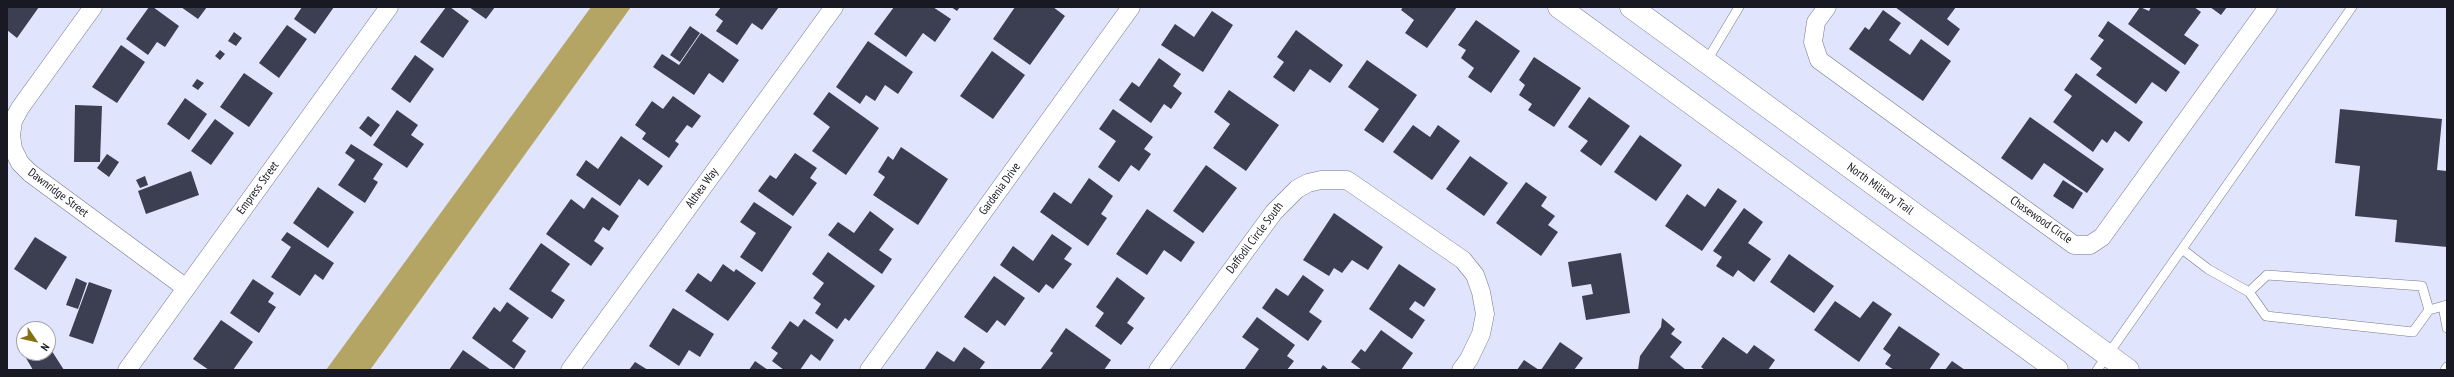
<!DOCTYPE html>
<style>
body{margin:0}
#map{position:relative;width:2454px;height:377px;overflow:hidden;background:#e0e5fd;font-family:"PT Sans Narrow",sans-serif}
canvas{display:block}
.frame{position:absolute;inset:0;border:8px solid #181922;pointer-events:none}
.north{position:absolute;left:16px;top:321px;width:40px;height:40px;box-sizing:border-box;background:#fff;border:1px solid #a3a3a7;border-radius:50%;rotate:124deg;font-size:11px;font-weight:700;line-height:16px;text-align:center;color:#181922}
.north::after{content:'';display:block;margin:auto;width:14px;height:18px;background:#867011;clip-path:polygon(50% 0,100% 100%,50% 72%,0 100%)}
</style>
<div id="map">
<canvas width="2454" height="377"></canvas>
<div class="frame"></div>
<div class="north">N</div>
</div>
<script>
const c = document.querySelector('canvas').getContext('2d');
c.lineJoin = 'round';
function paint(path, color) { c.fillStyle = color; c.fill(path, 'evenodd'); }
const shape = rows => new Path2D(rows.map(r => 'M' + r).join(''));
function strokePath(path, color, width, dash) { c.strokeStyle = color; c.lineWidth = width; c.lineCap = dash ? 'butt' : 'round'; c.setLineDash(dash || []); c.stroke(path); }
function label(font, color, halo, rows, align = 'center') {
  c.font = font + ' "PT Sans Narrow",sans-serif'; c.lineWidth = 4; c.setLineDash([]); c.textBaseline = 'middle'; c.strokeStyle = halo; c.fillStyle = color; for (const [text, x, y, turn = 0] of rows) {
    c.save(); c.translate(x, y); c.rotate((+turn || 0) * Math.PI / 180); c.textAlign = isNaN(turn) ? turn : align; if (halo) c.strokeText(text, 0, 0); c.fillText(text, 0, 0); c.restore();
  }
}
paint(shape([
 [591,7,631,7,370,370,326,370]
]), '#b5a565');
paint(shape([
 [7,7,39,7,17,38,7,30],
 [149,7,153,7,179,26,165,47,157,42,148,55,126,39],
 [181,7,207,7,198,19],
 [302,7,334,7,315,34,294,19],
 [446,7,450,7,469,21,443,58,420,42],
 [469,7,495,7,486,19],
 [721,7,779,7,762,30,752,23,737,45,716,31,723,21,715,15],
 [894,7,933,7,951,19,935,42,923,33,906,57,874,34],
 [951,7,960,7,957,11],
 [1015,7,1053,7,1065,16,1030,65,993,39],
 [1403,7,1457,7,1427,48,1405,33,1414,20,1401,10],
 [1895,7,1956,7,1947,19,1960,29,1948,46],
 [2140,7,2149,11,2151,7,2194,7,2201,12,2184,35,2199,45,2185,65,2128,24],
 [2210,7,2227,7,2221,15],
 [1883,10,1901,23,1889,40,1910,55,1921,39,1951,61,1923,101,1849,49,1865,27,1869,30],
 [1212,11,1233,25,1203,72,1161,45,1175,24,1194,37],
 [1476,20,1520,51,1491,93,1468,77,1474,68,1461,58,1466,50,1458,45],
 [2108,21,2180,72,2166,92,2152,82,2136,104,2096,75,2102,68,2090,59,2104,40,2098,36],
 [287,25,307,39,279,78,259,63],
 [690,26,700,33,680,62,670,55],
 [1296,30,1343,65,1330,83,1310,69,1294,92,1273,77,1284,62,1277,57],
 [234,32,242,38,236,46,228,41],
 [701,33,739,60,723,83,709,73,694,95,653,67,662,54,679,65],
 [868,41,913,72,898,94,885,85,875,101,866,95,860,104,836,87],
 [121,45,145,62,117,103,92,87],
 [220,50,225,54,220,60,215,56],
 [992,51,1025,75,993,119,960,96],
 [415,55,434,69,410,103,391,89],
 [1534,57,1581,88,1554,127,1528,110,1532,104,1519,95,1525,85,1519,80],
 [1159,58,1181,74,1173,86,1182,93,1171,109,1164,104,1151,123,1119,100,1132,82,1139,87],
 [1367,60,1417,95,1383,143,1364,130,1379,109,1348,87],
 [244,73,273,93,249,127,220,107],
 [2076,73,2143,122,2129,142,2115,131,2107,143,2102,139,2093,152,2053,122,2072,96,2064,90],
 [197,79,204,83,198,90,192,86],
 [1229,90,1279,125,1246,171,1213,148,1230,124,1214,112],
 [829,92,879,128,846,175,812,151,830,127,813,114],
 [673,96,701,116,692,128,687,125,675,141,679,144,669,158,642,139,646,133,635,125,652,101,663,109],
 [1589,97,1630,126,1601,166,1580,151,1588,141,1568,127],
 [185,98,207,114,189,140,167,124],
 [75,105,102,106,100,162,74,162],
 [1113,109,1153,137,1144,149,1151,154,1139,171,1131,165,1119,182,1098,167,1116,141,1099,129],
 [2340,109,2442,119,2437,170,2447,171,2447,247,2395,242,2397,220,2355,216,2360,166,2335,163],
 [397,110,418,125,411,135,424,144,407,168,373,145],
 [368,116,380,125,371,137,359,128],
 [2030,117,2104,169,2087,193,2044,163,2032,180,2001,158],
 [215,119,234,133,211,165,191,151],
 [1413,125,1430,137,1438,125,1460,141,1432,180,1393,152],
 [1640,135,1682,165,1656,201,1614,172],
 [621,136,663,166,648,186,639,179,620,206,576,175,586,160,598,169],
 [351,144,383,164,373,179,378,182,365,203,338,185,355,160,345,153],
 [901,147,948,179,918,225,873,195,885,177,878,172,888,156,893,160],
 [795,153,817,168,810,178,817,183,793,216,758,191,770,175,776,179],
 [107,154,119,162,109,177,97,168],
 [1470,156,1508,183,1484,216,1446,189],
 [1206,165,1237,188,1203,233,1173,211],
 [191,171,199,195,146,214,138,191],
 [145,176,148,185,140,188,136,180],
 [1089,178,1113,196,1101,214,1107,218,1088,246,1040,212,1054,192,1071,204],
 [2063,180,2083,193,2073,209,2053,196],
 [1526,182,1547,197,1541,206,1555,216,1548,225,1558,232,1541,256,1496,223],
 [318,187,354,212,328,248,293,223],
 [1718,188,1737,201,1702,251,1665,226,1687,194,1705,207],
 [592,197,619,216,609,231,603,227,594,241,604,248,591,266,546,234,571,199,584,209],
 [754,202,792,227,762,272,740,257,756,233,740,222],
 [1744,208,1763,222,1748,243,1771,259,1754,282,1738,270,1733,277,1716,266,1722,257,1713,251],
 [1147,209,1195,242,1181,262,1164,250,1147,275,1116,254],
 [870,211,894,229,879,250,892,259,882,274,828,235,838,222,854,233],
 [1334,213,1383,247,1368,270,1352,260,1342,273,1334,268,1329,276,1303,260],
 [287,232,334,263,323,280,315,274,300,296,271,277,291,247,281,240],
 [1052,234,1072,248,1064,259,1072,264,1053,289,1046,284,1039,293,1000,265,1013,246,1033,261],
 [35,237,67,257,46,290,14,269],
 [541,243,570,264,551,291,565,300,552,319,509,289],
 [828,252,875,286,849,321,845,318,837,329,815,313,821,304,813,298,824,283,812,274],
 [1621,253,1630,313,1586,320,1582,296,1593,294,1591,284,1572,287,1568,262],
 [1789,254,1834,286,1814,313,1770,282],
 [723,264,734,272,736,269,756,283,728,321,685,291,698,273,711,282],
 [1399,264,1436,289,1424,307,1415,301,1409,309,1425,320,1412,339,1369,309],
 [1303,275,1324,290,1309,312,1322,321,1308,341,1262,308,1276,288,1288,296],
 [994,276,1025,298,1005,326,997,320,987,333,964,317],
 [1117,277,1145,298,1127,323,1134,328,1121,345,1095,326,1104,313,1096,307],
 [76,278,87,283,78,309,66,305],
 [253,279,274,293,268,302,276,307,259,333,230,313],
 [89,282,112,290,93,344,69,336],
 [1835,301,1860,318,1873,301,1892,314,1859,362,1814,330],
 [507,302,529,318,512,341,526,351,514,369,472,338,494,307,500,312],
 [673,308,714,334,700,357,689,350,679,366,649,346],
 [1257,317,1295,345,1287,356,1294,361,1287,370,1244,370,1259,349,1242,337],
 [1662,318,1675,329,1671,334,1682,342,1670,357,1686,370,1638,370,1640,356,1661,327],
 [804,319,834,340,820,361,811,354,800,370,784,370,772,361,778,353,771,348,790,321,798,327],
 [221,320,253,342,233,370,209,370,193,359],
 [1899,326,1940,354,1929,370,1894,370,1885,364,1891,355,1883,349],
 [1066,328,1111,360,1104,370,1040,370,1053,353,1050,351],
 [1381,330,1413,353,1401,370,1362,370,1351,362,1361,349,1365,352],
 [1723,337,1747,354,1754,345,1775,360,1768,370,1705,370,1701,367],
 [1560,342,1583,358,1574,370,1541,370],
 [48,345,64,370,33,370,26,358,34,353,48,353],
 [964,347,985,362,979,370,924,370,937,351,954,362],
 [463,350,491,370,449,370],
 [1524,360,1539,370,1517,370],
 [755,361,768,370,749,370],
 [1952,361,1965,370,1945,370],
 [635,362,648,370,629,370],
 [1323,365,1329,370,1320,370]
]), '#3c3f52');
const lane = shape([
 [1706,62,1739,7],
 [2182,249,2208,269,2249,292,2267,275,2422,286,2429,310,2447,305],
 [2249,292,2266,316,2413,332,2429,310],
 [2443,306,2447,328],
 [2097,370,2352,7],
 [2445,370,2447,367]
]);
const street = shape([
 [93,7,20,108,13,121,11,135,13,149,20,163,30,173,186,288],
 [1827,7,1816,22,1813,42,1819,60,2074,245,2090,245,2102,237,2268,7],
 [127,370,389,7],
 [570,370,834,7],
 [869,370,1131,7],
 [1158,370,1274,212,1297,189,1308,183,1321,180,1347,180,1463,260,1475,275,1481,292,1485,314,1481,334,1469,359,1461,370]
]);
const secondary = shape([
 [1559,7,2057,370],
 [1631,7,2128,370]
]);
strokePath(lane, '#75798e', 10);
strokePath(street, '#75798e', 19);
strokePath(secondary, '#75798e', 23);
strokePath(lane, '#fff', 9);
strokePath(street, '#fff', 18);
strokePath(secondary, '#fff', 22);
label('12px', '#181922', '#fff', [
 ["Empress Street",258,188,-54],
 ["Althea Way",702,188,-54],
 ["Gardenia Drive",1000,189,-54],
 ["North Military Trail",1880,189,36],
 ["Dawnridge Street",58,193,37],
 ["Chasewood Circle",2041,220,35],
 ["Daffodil Circle South",1255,238,-53]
]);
</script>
